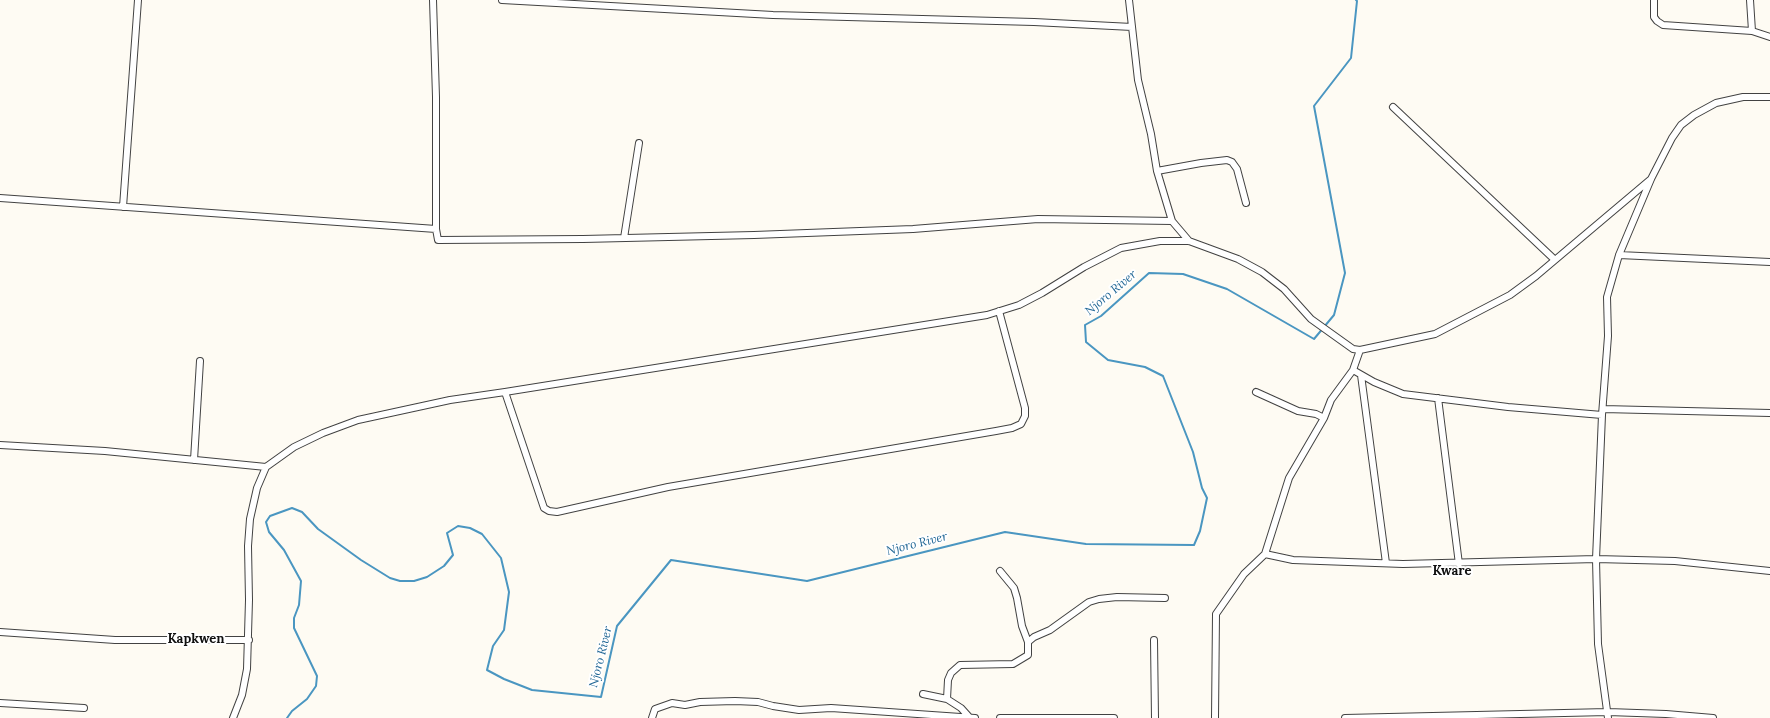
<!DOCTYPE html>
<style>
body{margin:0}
canvas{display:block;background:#fefbf3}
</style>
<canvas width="1770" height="718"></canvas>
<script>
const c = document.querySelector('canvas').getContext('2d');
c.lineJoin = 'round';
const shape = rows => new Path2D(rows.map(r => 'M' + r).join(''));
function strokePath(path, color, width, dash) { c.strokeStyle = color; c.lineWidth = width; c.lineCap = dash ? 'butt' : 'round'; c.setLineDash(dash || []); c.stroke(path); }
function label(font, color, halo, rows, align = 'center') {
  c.font = font + ' Lora,serif'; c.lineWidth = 4; c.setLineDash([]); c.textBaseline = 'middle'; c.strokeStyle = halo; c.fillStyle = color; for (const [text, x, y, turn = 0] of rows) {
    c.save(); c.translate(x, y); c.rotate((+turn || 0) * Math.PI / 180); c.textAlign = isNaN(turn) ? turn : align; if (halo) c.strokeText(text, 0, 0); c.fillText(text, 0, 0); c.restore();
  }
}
strokePath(shape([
 [287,718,292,711,307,699,316,686,317,676,294,628,294,618,299,605,301,581,284,550,269,532,266,522,270,516,292,508,302,512,318,529,361,560,390,578,400,581,414,581,427,577,444,566,453,555,447,533,458,526,470,528,482,534,501,558,509,592,504,630,493,646,487,670,504,679,532,690,601,697,617,626,671,560,807,581,1005,532,1086,544,1194,545,1200,531,1207,498,1202,488,1193,452,1163,376,1145,367,1108,360,1086,342,1085,325,1101,316,1149,273,1183,274,1227,289,1314,339,1334,315,1345,273,1314,106,1351,58,1357,1,1356,0]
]), '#4a96c1', 2);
const street = shape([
 [433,0,436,97,436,229,438,240,583,239,754,235,913,229,1038,219,1172,221],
 [502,0,773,15,1034,22,1132,27],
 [1129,0,1138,80,1151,134,1157,171,1172,221,1189,241],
 [1654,0,1654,17,1657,21,1663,25,1752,31,1770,37],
 [1750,0,1752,31],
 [1393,107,1555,260],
 [1157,171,1201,163,1227,160,1232,162,1237,169,1246,203],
 [0,198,436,229],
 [123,207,138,0],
 [624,238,639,143],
 [1619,255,1770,262],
 [1353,370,1374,382,1403,394,1508,407,1602,415],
 [1361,375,1386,563],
 [505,392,544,508,549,511,557,512,668,487,996,431,1012,428,1021,424,1025,416,1025,408,999,311],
 [1256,392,1298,411,1316,414,1324,418],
 [1438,398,1459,564],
 [1603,409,1770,413],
 [0,445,105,451,266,467],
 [194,460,200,361],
 [1265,554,1293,560,1403,564,1596,559,1675,561,1770,571],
 [0,632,115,640,249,640],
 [1154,640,1155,718],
 [1028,642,1034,637,1050,630,1089,602,1099,599,1117,597,1165,598],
 [923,694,947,699,961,708,970,718],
 [947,699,948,680,951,673,960,665,1013,664,1028,655,1028,642,1022,626,1017,598,1014,588,1000,571],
 [0,703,84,708],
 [233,718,242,695,247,669,249,600,248,546,250,519,257,488,266,467,294,447,323,433,358,420,450,400,505,392,987,315,1019,305,1042,293,1084,267,1121,248,1160,241,1189,241,1238,259,1262,272,1284,289,1311,319,1353,349,1360,350,1435,334,1510,295,1536,276,1651,179],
 [652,718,655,709,672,703,685,705,700,702,735,701,758,702,773,706,799,710,831,708,975,718],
 [1000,718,1114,718],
 [1215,718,1216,614,1244,574,1265,554,1289,478,1324,418,1331,400,1353,370,1360,350],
 [1345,718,1608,712,1666,714,1713,718],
 [1608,718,1598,644,1596,559,1602,415,1608,336,1607,297,1619,255,1651,179,1672,138,1681,125,1694,115,1716,103,1743,97,1770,97]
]);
strokePath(street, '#424242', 8);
strokePath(street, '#fff', 6);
label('italic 12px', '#236896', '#fff', [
 ["Njoro River",1111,293,-40],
 ["Njoro River",917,544,-14],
 ["Njoro River",601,657,-76]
]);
label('bold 13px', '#0f0f0f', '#fff', [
 ["Kware",1452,571],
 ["Kapkwen",196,639]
]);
</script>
